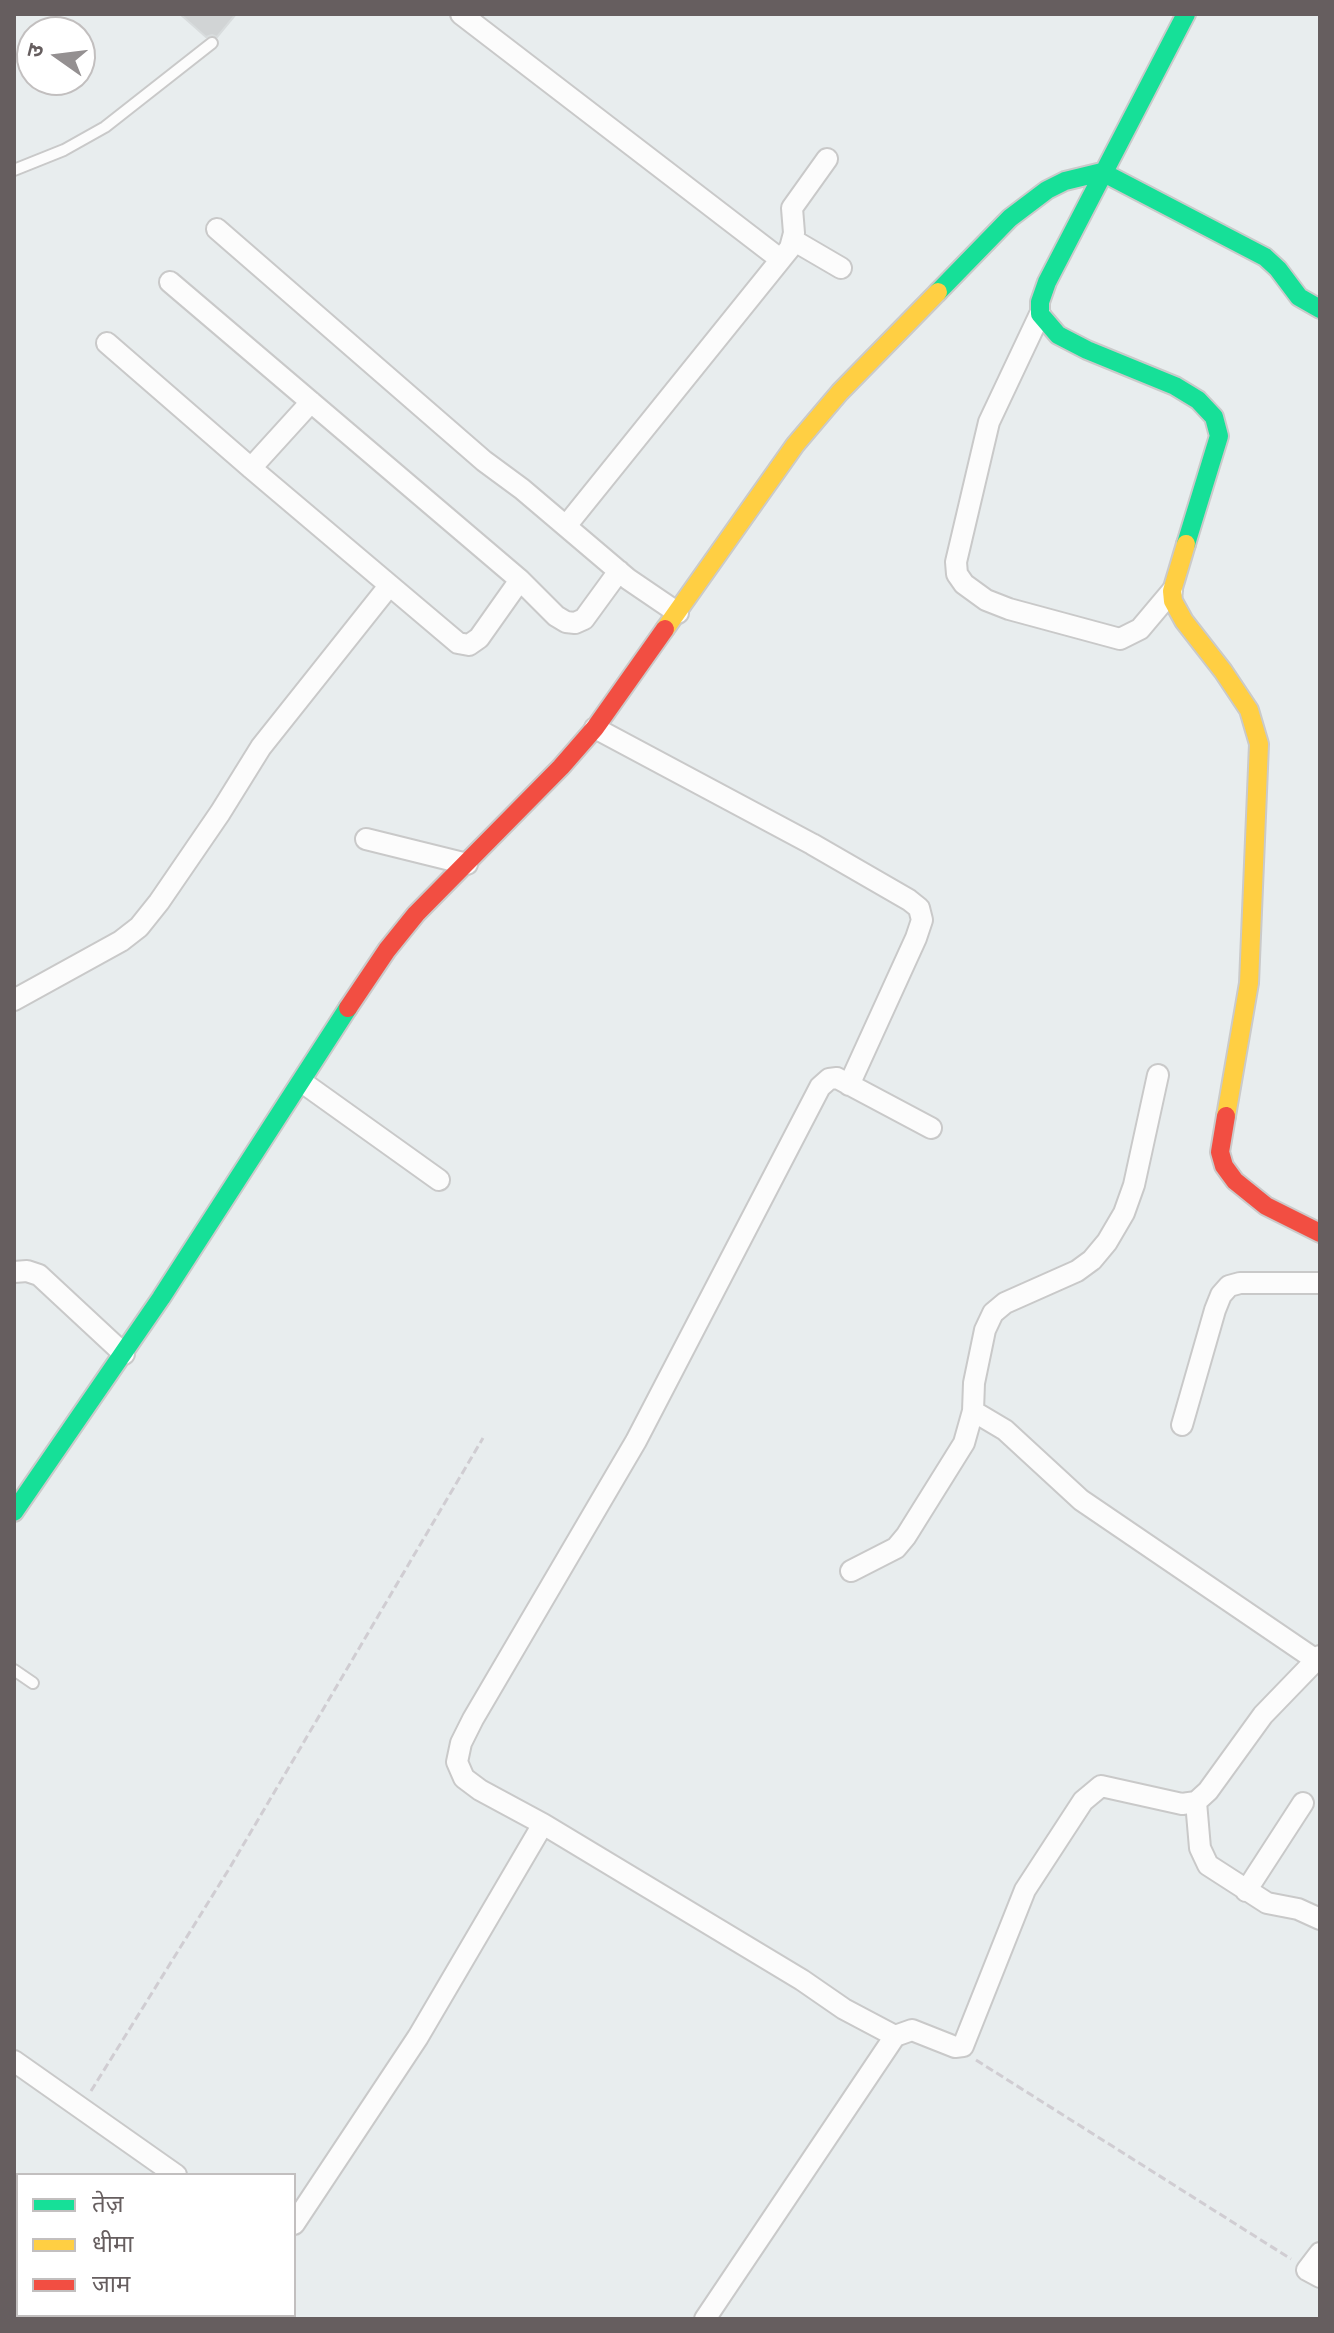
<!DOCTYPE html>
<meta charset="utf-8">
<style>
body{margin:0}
#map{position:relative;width:1334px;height:2333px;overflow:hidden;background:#e8edee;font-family:"PT Sans Narrow","Noto Sans Devanagari",sans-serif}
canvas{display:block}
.frame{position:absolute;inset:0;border:16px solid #665e5f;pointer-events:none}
.legend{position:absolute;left:16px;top:2173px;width:280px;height:144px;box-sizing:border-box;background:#fff;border:2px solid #c2bfbf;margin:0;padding:10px 14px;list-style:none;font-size:24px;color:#665e5f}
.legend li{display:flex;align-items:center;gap:16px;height:40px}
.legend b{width:40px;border:2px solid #c2bfbf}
.north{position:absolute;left:16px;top:16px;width:80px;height:80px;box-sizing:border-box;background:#fff;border:2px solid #c2bfbf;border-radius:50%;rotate:284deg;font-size:22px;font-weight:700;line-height:32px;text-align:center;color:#665e5f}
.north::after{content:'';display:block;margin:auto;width:28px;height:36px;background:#949091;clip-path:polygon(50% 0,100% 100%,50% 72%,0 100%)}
</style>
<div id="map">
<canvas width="1334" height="2333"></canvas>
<div class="frame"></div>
<ul class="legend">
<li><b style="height:10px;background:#16e098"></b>तेज़</li>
<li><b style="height:10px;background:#ffcf43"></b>धीमा</li>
<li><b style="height:10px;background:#f24e42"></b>जाम</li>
</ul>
<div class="north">उ</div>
</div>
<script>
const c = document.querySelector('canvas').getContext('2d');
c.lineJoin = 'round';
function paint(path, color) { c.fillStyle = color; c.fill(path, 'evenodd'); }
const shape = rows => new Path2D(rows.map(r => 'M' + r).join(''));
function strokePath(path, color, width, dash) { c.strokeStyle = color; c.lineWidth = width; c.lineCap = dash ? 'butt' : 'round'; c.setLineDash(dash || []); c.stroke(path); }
paint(shape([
 [125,2315,230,2315,227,2319,131,2319]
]), '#d6ddde');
const building = shape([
 [180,14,236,14,217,37,212,35,206,37,180,14]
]);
paint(building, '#d1d4d5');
strokePath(building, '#d8dcdd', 2);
const lane = shape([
 [14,170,64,150,105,127,212,43],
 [14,1670,33,1683]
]);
const street = shape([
 [461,14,780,259],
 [217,229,484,461,522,489,628,579,678,613],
 [793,240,841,268],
 [170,282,520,580,556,616,566,622,575,623,584,619,619,571],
 [1040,314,989,422,956,562,957,574,964,584,986,600,1009,609,1120,639,1140,629,1172,591],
 [107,343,251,468,458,643,469,645,479,638,520,580],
 [251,468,311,402],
 [566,526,790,248,794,233,792,208,827,159],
 [595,728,812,844,909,900,919,908,922,920,916,938,849,1085],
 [366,839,467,864],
 [14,1000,121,941,139,927,159,902,220,813,261,747,389,586],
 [302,1082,439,1180],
 [14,1272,27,1271,39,1275,124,1354],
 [973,1411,1005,1430,1081,1500,1316,1660],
 [1182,1425,1215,1310,1221,1295,1229,1286,1240,1283,1320,1283],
 [851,1571,896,1548,906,1536,964,1443,973,1411,974,1383,985,1330,993,1313,1005,1303,1077,1271,1092,1260,1107,1242,1124,1213,1134,1185,1158,1075],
 [1196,1802,1200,1848,1208,1865,1267,1903,1298,1909,1320,1919],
 [1246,1891,1303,1803],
 [895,2036,844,2009,802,1980,543,1824,480,1790,464,1778,457,1762,461,1743,473,1719,636,1441,820,1087,829,1079,837,1078,931,1128],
 [14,2061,176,2175],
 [294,2224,418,2037,543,1824],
 [1320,2253,1307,2270,1320,2277],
 [705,2319,895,2036,912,2030,955,2047,963,2046,1025,1890,1083,1801,1101,1786,1182,1804,1196,1802,1208,1791,1263,1715,1320,1656]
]);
const fast = shape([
 [1186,14,1047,282,1040,302,1040,314,1058,335,1087,350,1175,386,1198,400,1214,417,1219,436,1186,544],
 [938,292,1010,218,1047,190,1065,181,1102,172,1265,257,1278,269,1299,297,1320,309],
 [14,1512,161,1298,348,1008]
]);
const slow = shape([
 [1186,544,1172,591,1173,601,1184,621,1223,671,1249,710,1259,744,1249,983,1226,1116],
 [665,629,795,445,840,392,938,292]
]);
const jam = shape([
 [348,1008,387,950,416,914,561,767,595,728,665,629],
 [1226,1116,1220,1152,1224,1166,1235,1181,1266,1206,1320,1233]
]);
strokePath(lane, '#c9c9c9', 14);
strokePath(street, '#c9c9c9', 24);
strokePath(fast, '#cacaca', 22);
strokePath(slow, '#cacaca', 22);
strokePath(jam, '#cacaca', 22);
strokePath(shape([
 [976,2060,1291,2259],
 [91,2091,229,1869,483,1438]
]), '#d0cdd2', 3, [8, 4]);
strokePath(lane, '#fcfcfc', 10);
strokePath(street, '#fcfcfc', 20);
strokePath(fast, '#16e098', 18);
strokePath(slow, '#ffcf43', 18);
strokePath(jam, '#f24e42', 18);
</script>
